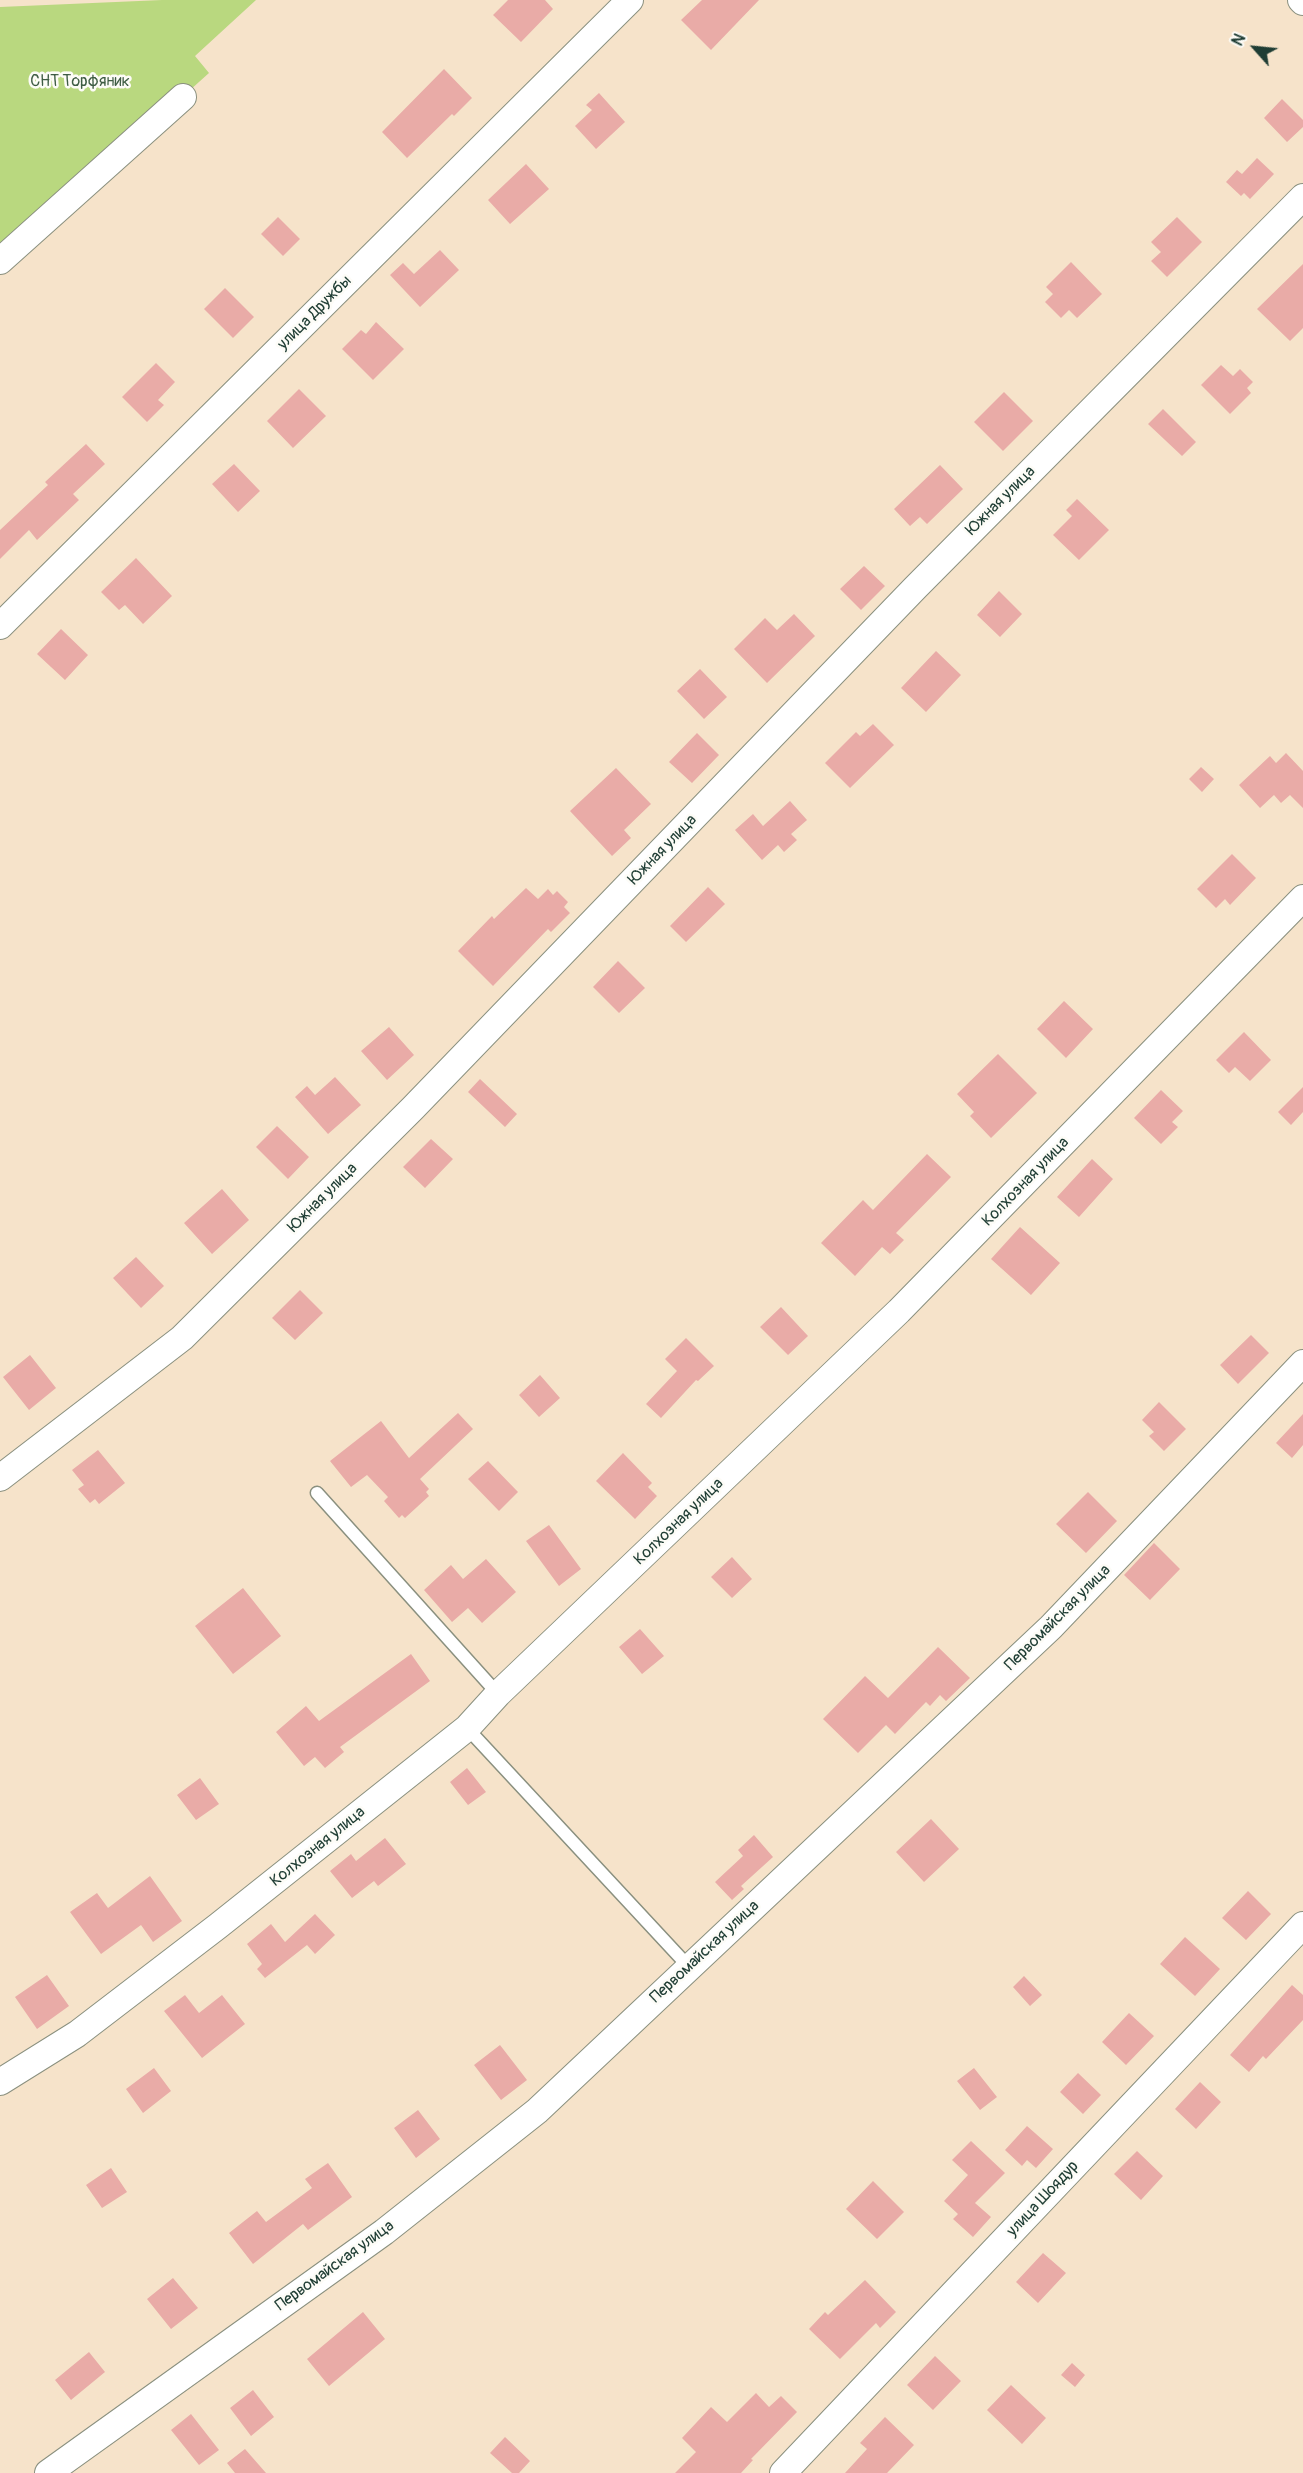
<!DOCTYPE html>
<meta charset="utf-8">
<style>
body{margin:0}
#map{position:relative;width:1303px;height:2473px;overflow:hidden;background:#f6e3ca;font-family:Pangolin,sans-serif}
canvas{display:block}
.north{position:absolute;left:1225px;top:18px;width:60px;height:60px;-webkit-text-stroke:4px #fdfcf7;paint-order:stroke;rotate:297deg;font-size:16px;font-weight:700;line-height:24px;text-align:center;color:#1f3d34}
.north::after{content:'';display:block;margin:auto;width:21px;height:27px;background:#1f3d34;clip-path:polygon(50% 0,100% 100%,50% 72%,0 100%)}
</style>
<div id="map">
<canvas width="1303" height="2473"></canvas>
<div class="north">N</div>
</div>
<script>
const c = document.querySelector('canvas').getContext('2d');
c.lineJoin = 'round';
function paint(path, color) { c.fillStyle = color; c.fill(path, 'evenodd'); }
const shape = rows => new Path2D(rows.map(r => 'M' + r).join(''));
function strokePath(path, color, width, dash) { c.strokeStyle = color; c.lineWidth = width; c.lineCap = dash ? 'butt' : 'round'; c.setLineDash(dash || []); c.stroke(path); }
function label(font, color, halo, rows, align = 'center') {
  c.font = font + ' Pangolin,sans-serif'; c.lineWidth = 5; c.setLineDash([]); c.textBaseline = 'middle'; c.strokeStyle = halo; c.fillStyle = color; for (const [text, x, y, turn = 0] of rows) {
    c.save(); c.translate(x, y); c.rotate((+turn || 0) * Math.PI / 180); c.textAlign = isNaN(turn) ? turn : align; if (halo) c.strokeText(text, 0, 0); c.fillText(text, 0, 0); c.restore();
  }
}
paint(shape([
 [162,0,256,0,195,56,209,73,0,261,0,7]
]), '#b9d87f');
paint(shape([
 [508,0,545,0,553,9,521,42,493,15],
 [702,0,759,0,711,50,681,20],
 [444,69,472,98,454,116,452,114,407,158,382,132],
 [599,93,625,122,596,149,575,126,592,110,586,105],
 [1282,99,1303,120,1303,127,1287,142,1264,118],
 [1257,158,1274,174,1250,199,1244,193,1241,196,1226,182,1237,170,1242,174],
 [526,164,549,189,510,224,488,200],
 [278,217,300,239,283,256,261,234],
 [1177,217,1202,242,1167,277,1151,261,1161,252,1151,242],
 [440,250,459,270,420,307,390,275,403,263,414,274],
 [1071,262,1102,294,1077,318,1069,310,1061,318,1045,302,1053,294,1046,287],
 [1303,264,1303,328,1290,341,1257,309],
 [225,288,254,317,233,338,204,309],
 [376,322,404,349,373,380,342,349,361,330,366,334],
 [156,363,175,382,158,400,164,405,147,422,122,397],
 [1221,365,1233,376,1240,369,1253,382,1247,388,1251,393,1230,414,1201,385],
 [299,389,326,416,293,448,267,421],
 [1004,392,1033,421,1003,451,974,422],
 [1163,409,1196,442,1182,456,1148,424],
 [86,444,105,464,73,494,79,500,37,540,29,530,0,559,0,530,48,485,45,482],
 [234,464,260,491,238,512,212,484],
 [940,465,963,489,927,524,920,517,910,526,894,509],
 [1077,499,1109,530,1079,560,1053,535,1072,516,1066,510],
 [136,558,172,596,143,624,125,605,119,610,101,592],
 [864,566,885,586,861,610,840,589],
 [999,591,1022,614,1000,637,977,615],
 [794,614,815,636,767,683,734,649,765,618,777,630],
 [61,629,88,655,65,680,37,654],
 [936,651,961,675,926,712,901,688],
 [700,669,727,697,704,719,677,691],
 [873,724,894,745,850,788,825,763,856,732,860,736],
 [697,733,719,755,692,783,669,762],
 [1286,753,1303,771,1303,808,1290,795,1281,803,1274,795,1260,808,1239,785,1270,756,1276,763],
 [1201,767,1214,779,1202,792,1189,779],
 [616,768,651,804,624,830,631,838,612,856,570,811],
 [790,801,807,820,791,834,797,840,784,852,778,845,762,860,735,830,753,814,763,826],
 [1232,854,1256,878,1230,905,1225,899,1216,908,1197,889],
 [708,887,725,904,686,942,670,926],
 [526,888,538,899,548,889,553,895,557,891,568,902,564,907,570,913,551,932,548,929,493,986,458,951,492,916,494,919],
 [618,961,645,988,619,1013,593,987],
 [1064,1001,1093,1029,1066,1058,1037,1029],
 [389,1027,414,1055,387,1080,361,1051],
 [1244,1032,1271,1060,1250,1081,1235,1067,1229,1073,1216,1060],
 [998,1054,1037,1093,991,1138,970,1116,974,1112,957,1094],
 [335,1077,361,1105,328,1134,295,1097,307,1086,315,1095],
 [480,1079,517,1114,505,1127,468,1092],
 [1303,1087,1303,1112,1291,1125,1278,1112],
 [1161,1090,1183,1111,1172,1122,1178,1127,1161,1144,1134,1118],
 [277,1126,309,1157,288,1179,256,1147],
 [431,1139,453,1159,425,1188,403,1167],
 [927,1154,951,1177,896,1233,904,1240,890,1254,882,1247,855,1276,821,1243,863,1200,873,1210],
 [1092,1159,1113,1179,1079,1217,1057,1197],
 [222,1189,249,1220,212,1254,184,1223],
 [1020,1227,1060,1263,1031,1295,991,1259],
 [136,1257,164,1286,141,1308,113,1278],
 [300,1290,323,1313,295,1340,272,1318],
 [781,1307,808,1336,788,1355,760,1327],
 [1251,1335,1269,1353,1238,1384,1220,1365],
 [686,1338,714,1366,698,1381,696,1380,661,1418,646,1404,677,1371,665,1359],
 [30,1355,56,1388,29,1410,3,1377],
 [540,1375,560,1398,539,1417,519,1395],
 [1159,1402,1186,1429,1164,1451,1149,1436,1154,1432,1142,1420],
 [458,1413,473,1429,420,1479,429,1489,426,1492,429,1496,405,1518,402,1515,399,1518,384,1501,388,1497,367,1475,351,1487,330,1461,381,1421,409,1458],
 [1303,1414,1303,1445,1292,1458,1276,1443],
 [98,1450,125,1483,99,1504,95,1499,90,1503,78,1489,84,1485,72,1470],
 [623,1453,652,1483,648,1487,657,1496,635,1519,596,1481],
 [488,1461,518,1492,499,1511,468,1479],
 [1088,1492,1117,1521,1086,1553,1056,1524],
 [549,1525,581,1569,559,1586,526,1541],
 [1154,1543,1180,1569,1150,1600,1124,1575],
 [732,1557,752,1579,732,1598,711,1577],
 [486,1559,516,1592,482,1623,468,1608,452,1622,424,1590,451,1565,463,1579],
 [243,1588,281,1636,233,1674,195,1626],
 [640,1629,664,1656,642,1674,619,1647],
 [938,1647,970,1678,946,1701,940,1695,930,1706,926,1702,895,1734,886,1725,858,1753,823,1719,865,1676,888,1698],
 [411,1654,430,1681,340,1747,344,1752,325,1768,315,1757,304,1766,276,1732,306,1706,319,1721],
 [467,1768,486,1792,468,1805,450,1782],
 [200,1778,219,1804,196,1820,177,1795],
 [931,1819,959,1849,924,1882,896,1852],
 [754,1835,773,1857,741,1886,744,1889,732,1900,715,1882,743,1856,738,1850],
 [385,1838,406,1864,378,1886,374,1881,352,1898,330,1871,351,1854,356,1861],
 [150,1876,182,1921,153,1942,141,1925,101,1954,70,1912,97,1893,108,1908],
 [1248,1891,1271,1914,1246,1940,1222,1918],
 [315,1914,335,1935,315,1954,307,1945,265,1978,257,1969,262,1964,247,1944,271,1924,285,1942],
 [1185,1937,1220,1969,1195,1996,1160,1964],
 [47,1975,69,2006,37,2029,15,1997],
 [1024,1976,1042,1995,1030,2006,1013,1987],
 [1292,1985,1303,1995,1303,2020,1266,2059,1263,2056,1249,2072,1230,2055],
 [185,1995,199,2013,222,1995,245,2024,202,2058,164,2011],
 [1129,2013,1154,2036,1126,2065,1102,2042],
 [500,2045,527,2080,501,2100,474,2065],
 [154,2068,171,2091,143,2113,126,2089],
 [974,2068,997,2097,980,2110,957,2081],
 [1078,2073,1101,2095,1083,2114,1060,2092],
 [1200,2082,1221,2102,1196,2129,1175,2109],
 [418,2110,440,2139,416,2158,394,2128],
 [1027,2126,1053,2149,1036,2168,1027,2160,1022,2166,1005,2150],
 [971,2141,1005,2173,975,2203,991,2217,973,2237,953,2219,958,2214,944,2201,968,2175,952,2160],
 [1137,2151,1163,2176,1141,2200,1114,2174],
 [328,2163,352,2197,308,2230,303,2224,253,2264,229,2233,257,2211,266,2222,312,2188,305,2179],
 [111,2168,127,2192,102,2208,86,2185],
 [873,2181,904,2212,877,2239,846,2209],
 [1043,2253,1066,2273,1038,2303,1016,2282],
 [173,2278,198,2308,171,2329,147,2299],
 [865,2280,896,2312,880,2328,876,2323,840,2359,809,2329,825,2312,828,2315],
 [363,2312,385,2339,329,2386,307,2359],
 [89,2352,105,2372,71,2400,55,2380],
 [935,2356,961,2381,933,2410,907,2385],
 [1072,2363,1085,2375,1075,2387,1061,2375],
 [1011,2385,1046,2418,1022,2444,987,2410],
 [253,2390,274,2417,251,2436,230,2408],
 [756,2393,769,2407,781,2396,797,2412,751,2459,753,2460,741,2473,675,2473,696,2452,682,2438,711,2407,727,2422],
 [191,2414,219,2450,199,2465,171,2430],
 [885,2417,914,2445,887,2473,845,2473,867,2449,860,2443],
 [505,2437,530,2461,519,2473,512,2473,490,2453],
 [245,2449,266,2473,235,2473,227,2463]
]), '#e9aba7');
const lane = shape([
 [317,1493,498,1694],
 [467,1728,689,1967]
]);
const street = shape([
 [1301,0,1303,2],
 [0,261,183,97],
 [0,626,630,0],
 [0,1478,182,1338,413,1108,915,588,1303,197],
 [0,2082,77,2034,218,1926,467,1728,498,1694,899,1311,1303,898],
 [48,2473,384,2232,537,2111,1051,1627,1303,1363],
 [783,2473,1303,1925]
]);
strokePath(lane, '#8a907f', 15);
strokePath(street, '#8a907f', 28);
strokePath(lane, '#fff', 12);
strokePath(street, '#fff', 26);
label('16px', '#3e5c43', '#fdfcf7', [
 ["СНТ Торфяник",80,82]
]);
label('16px', '#1f3d34', '#fdfcf7', [
 ["улица Дружбы",315,313,-45],
 ["Южная улица",1001,501,-45],
 ["Южная улица",663,850,-46],
 ["Колхозная улица",1026,1182,-46],
 ["Южная улица",323,1198,-45],
 ["Колхозная улица",679,1522,-44],
 ["Первомайская улица",1058,1618,-45],
 ["Колхозная улица",318,1847,-39],
 ["Первомайская улица",705,1952,-43],
 ["улица Шоядур",1043,2199,-47],
 ["Первомайская улица",335,2266,-36]
]);
</script>
